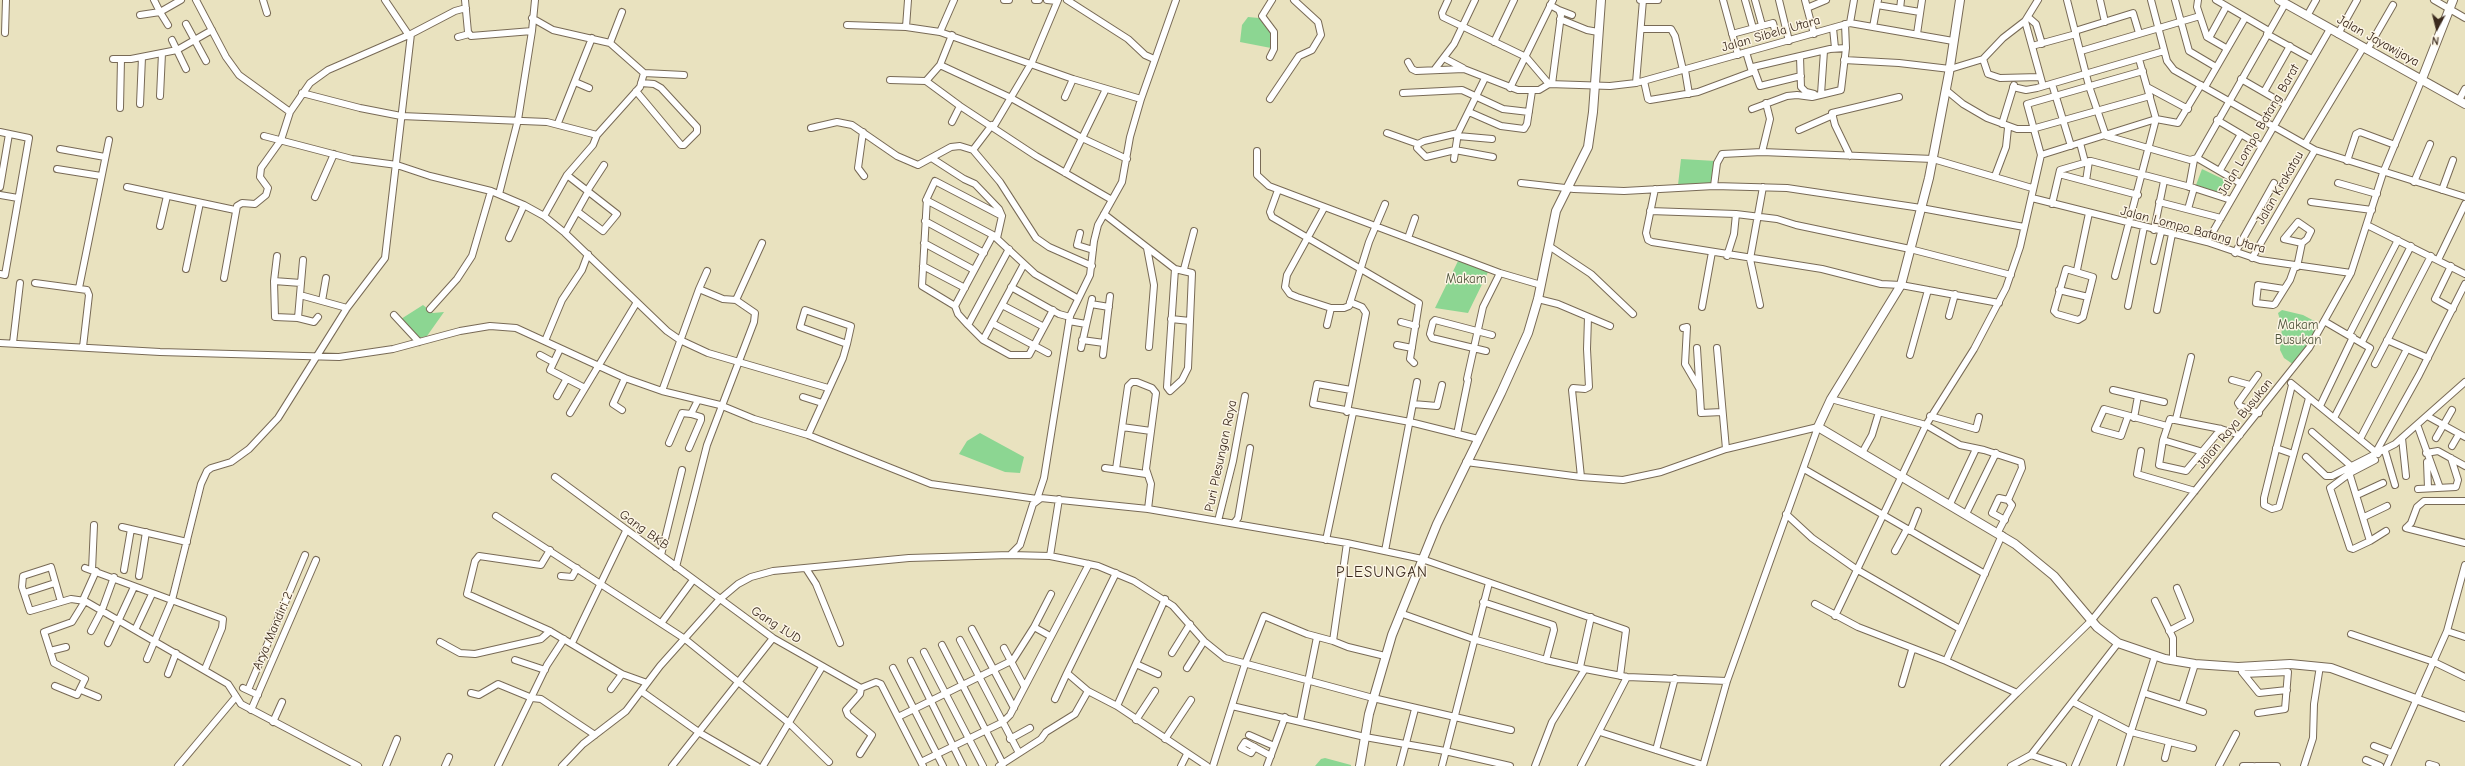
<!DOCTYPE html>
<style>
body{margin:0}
#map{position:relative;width:2465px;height:766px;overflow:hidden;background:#e9e2bf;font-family:"Comic Neue",sans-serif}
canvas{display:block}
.north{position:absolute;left:2417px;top:8px;width:40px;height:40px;-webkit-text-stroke:3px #fcf5e5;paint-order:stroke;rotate:187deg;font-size:11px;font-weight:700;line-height:16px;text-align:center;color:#3b2a1e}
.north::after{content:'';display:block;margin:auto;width:14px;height:18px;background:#3b2a1e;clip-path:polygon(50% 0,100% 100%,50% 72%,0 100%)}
</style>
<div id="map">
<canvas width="2465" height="766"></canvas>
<div class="north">N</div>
</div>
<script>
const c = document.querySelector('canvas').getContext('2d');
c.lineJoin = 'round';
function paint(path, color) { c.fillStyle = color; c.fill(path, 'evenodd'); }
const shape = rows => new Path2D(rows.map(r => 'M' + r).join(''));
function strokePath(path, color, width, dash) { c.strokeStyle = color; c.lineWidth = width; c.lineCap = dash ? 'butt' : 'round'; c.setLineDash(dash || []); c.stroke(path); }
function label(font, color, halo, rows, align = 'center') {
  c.font = font + ' "Comic Neue",sans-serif'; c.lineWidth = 3; c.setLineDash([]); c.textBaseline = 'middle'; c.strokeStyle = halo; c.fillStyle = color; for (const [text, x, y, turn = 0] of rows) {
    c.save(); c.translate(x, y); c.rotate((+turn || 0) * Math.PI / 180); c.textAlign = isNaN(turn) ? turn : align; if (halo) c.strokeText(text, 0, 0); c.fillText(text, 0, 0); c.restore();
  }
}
paint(shape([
 [1248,17,1259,18,1268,25,1272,35,1271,48,1240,42,1242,25],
 [1681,159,1716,161,1714,185,1678,185],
 [2202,169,2225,180,2219,193,2196,185],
 [1459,259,1489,270,1468,313,1435,308],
 [423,305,433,313,444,312,427,336,419,338,401,319],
 [2282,310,2303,315,2320,324,2312,340,2294,365,2284,358,2280,350,2282,327,2278,313],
 [980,433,1024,457,1020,473,1005,472,959,454,967,441],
 [1325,758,1351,765,1351,766,1315,766,1321,759]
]), '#8cd692');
const minor = shape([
 [154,0,160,12,181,0],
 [196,0,226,57,239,75,290,112],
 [263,0,267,13],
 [385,0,408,34],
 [465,0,468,32,471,36,532,31,518,120,499,194],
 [1004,0,1009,0],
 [1035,0,1039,0],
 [1047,0,1057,1],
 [1067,0,1128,39,1145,55,1154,59],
 [1448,0,1442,13,1443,17,1526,57,1549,84,1610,86,1636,83,1850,23,1953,41],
 [1640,0,1658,0],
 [1723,0,1738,55],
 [1745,0,1753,28],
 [1755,0,1762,25],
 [1779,0,1789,41],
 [1805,0,1814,34],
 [2038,0,2025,21,2043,86],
 [2067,0,2089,86,2106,136,2190,160,2197,158],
 [2100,0,2105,22],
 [2151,0,2167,61,2174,70,2315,150,2465,197],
 [2175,0,2189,51,2216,67],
 [2198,0,2197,7,2207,37,2226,48],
 [2216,0,2269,31],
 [2434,0,2465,18],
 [1550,5,1559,10,1561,15,1552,84],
 [1877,5,1920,12],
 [1807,8,1826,0],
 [1900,9,1901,0],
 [1559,10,1572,15],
 [140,15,160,12,168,25],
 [2307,16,2316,0],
 [2028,17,2036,24,2042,44],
 [532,18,553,30,610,43,644,73,684,75],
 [1560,19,1587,30,1598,32],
 [1850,23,1854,0],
 [186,24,206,61],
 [847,25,906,27,940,32,1073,79,1141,99],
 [906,27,908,0],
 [1873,27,1878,0],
 [1833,28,1835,48],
 [1641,29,1671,29,1675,36,1683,70],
 [532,31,535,0],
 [2075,31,2133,13,2139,33],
 [940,32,954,0],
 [5,33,6,0],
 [1732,34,1773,23,1775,30],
 [1917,34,1922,0],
 [2267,34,2312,59],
 [2338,34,2357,0],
 [952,35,940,65,926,81,960,106,1036,156,1112,200],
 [458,37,469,34],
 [2209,38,2226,7],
 [172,40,186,69],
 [1494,42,1514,0],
 [610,43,622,12],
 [2032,46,2076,34],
 [2367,50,2393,5],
 [2081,51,2200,16],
 [1270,57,1274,49,1274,32,1262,16,1272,0],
 [1800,57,1801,87,1806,92,1814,94],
 [1444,58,1463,68],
 [113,59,131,59,177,50,212,30],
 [1983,59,1988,74,2000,78,2040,77],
 [1844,60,1899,63,1950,69,1983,59,2003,38,2025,21],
 [1408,62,1412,69,1416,71,1464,69,1518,90,1539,90,1549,84],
 [940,65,1011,98,1082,138,1127,159],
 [1753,67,1830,49,1846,48],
 [1753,67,1760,86,1801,76],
 [1435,69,1454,44,1475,0],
 [1685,70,1689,94],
 [2241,79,2286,105],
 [890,80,926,81],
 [1644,81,1648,99,1650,100,1698,92,1752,72,1746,52],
 [575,82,589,88],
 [1636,83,1643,0],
 [2052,84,2071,146],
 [2013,87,2026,90,2037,88,2164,51],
 [2147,87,2188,109],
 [2205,87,2245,18],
 [1510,88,1553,0],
 [1946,90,1963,104,1987,118,2017,129,2032,129,2150,96],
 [636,91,681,145,684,145,697,132,697,127,661,88,654,84,641,83],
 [2264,92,2290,46],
 [302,93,360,108,401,116,547,122,597,135],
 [1403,93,1462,90,1503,109,1529,112],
 [1821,94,1824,51],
 [160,96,162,53],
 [1065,97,1073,79],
 [1270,99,1299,56,1312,50,1321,35,1318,22,1294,0],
 [2459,100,2465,89],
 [140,104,142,57],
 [120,108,121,59],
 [1752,109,1787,96,1797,95,1812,97,1841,90,1846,48,1845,24],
 [1469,112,1501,126,1524,129,1527,124,1532,91],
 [2217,120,2261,146],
 [952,122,960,106],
 [558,123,592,38],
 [2002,124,2014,85],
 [994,126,1032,62,1058,0],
 [811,128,837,122,852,125,897,156,918,165,951,147,960,146,973,150,1000,182,1036,238,1049,247,1092,266],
 [1799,130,1833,115],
 [0,132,29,138,5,275,0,274],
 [863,132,858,168,864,176],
 [1387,133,1418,144],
 [1458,133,1424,141,1418,144,1417,148,1426,157,1455,150,1493,157],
 [264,136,352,159,397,165,430,176,491,191,524,205,544,216,565,233,667,331,680,340,708,353,828,388],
 [1458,136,1492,139],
 [2080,143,2085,162],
 [2305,144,2363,48],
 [60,149,105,157],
 [973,150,992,125],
 [1257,151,1257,175,1269,186,1500,273,1541,285],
 [1762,152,1770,119,1766,103],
 [2041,155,2027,104,2143,71],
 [1850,156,1835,125,1832,113,1899,97],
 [2197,158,2285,4],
 [2197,158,2240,183],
 [933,159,964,179,975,184,999,209,1002,216,997,238],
 [1454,159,1458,133,1485,78],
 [2347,161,2356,134,2360,132,2395,145],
 [57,169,101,176],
 [2220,170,2241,134],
 [1065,173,1106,89],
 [2059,174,2138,195],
 [567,175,617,214,603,231,578,212],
 [1995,176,2006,147,2008,128],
 [2086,181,2089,161],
 [2414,182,2430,144],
 [1521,183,1574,189,1624,191,1714,186,1787,188,1921,208,2024,227],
 [2338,183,2377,194],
 [1714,186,1717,163,1722,154,1762,152,1933,159,2032,188],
 [0,187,9,134],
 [127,187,235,210],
 [2189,187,2194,160],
 [1655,189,1646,233,1648,240,1652,242,1822,269,1881,284,1901,285,1999,303],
 [1278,190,1270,212,1272,217,1419,303,1410,359,1414,363],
 [2442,190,2453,160],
 [587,191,604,165],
 [0,195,18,198],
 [315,197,334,154],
 [2032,198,2207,242,2260,260,2351,273],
 [926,200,993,235,1035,274,1077,298],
 [2159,202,2221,218],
 [2311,202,2372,210],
 [2052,204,2060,170,2091,161,2194,188,2231,200],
 [1324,208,1287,275,1285,287,1290,294,1297,297,1331,308,1344,308,1349,306,1369,242,1385,204],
 [2188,209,2194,188],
 [1650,211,1736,214,1777,219,1796,225,1910,249,2011,275],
 [1104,214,1175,269,1192,273,1188,368,1182,380,1170,391,1167,387,1175,269],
 [544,216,567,175,593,145,597,135,640,87,644,73],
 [925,221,984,253],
 [2367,225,2465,274],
 [160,226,167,196],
 [2154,230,2164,181],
 [565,233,588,192],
 [1080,233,1077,245,1093,250],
 [509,238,524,205],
 [1408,238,1415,218],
 [2207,242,2330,29],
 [924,243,974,270],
 [1549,246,1591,274,1633,314],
 [1147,248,1154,285,1149,347],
 [2235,253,2274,183],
 [1727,256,1734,234,1736,214],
 [2252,258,2315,150],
 [2438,260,2465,204],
 [2154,261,2161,232],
 [1024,264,983,340,1010,355,1029,355,1053,310],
 [923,266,965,288],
 [2451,266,2435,299,2453,309],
 [2297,267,2302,243,2284,239,2298,222,2311,231,2307,239,2302,243],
 [186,269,200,203],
 [1184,269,1194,231],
 [2066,269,2093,277,2083,317,2078,320,2057,314,2054,311,2066,269],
 [2077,270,2089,213],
 [2115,276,2156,119,2139,59],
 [224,278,237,206,242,203,255,204,266,195,268,188,260,177,261,168,281,140,290,112,310,83,328,70,411,34,455,11,466,8],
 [274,281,275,317,298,318,301,283,274,281,277,256],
 [35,283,87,290,89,295,83,347],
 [301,283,303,260],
 [1011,287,1059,314,1070,317],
 [79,288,109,140],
 [699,289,707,271],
 [2284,289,2258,285,2256,303,2273,305,2275,304,2290,280,2295,266],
 [2059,290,2088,297],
 [300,295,347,308],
 [1538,299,1558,304,1610,326],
 [736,300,762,243],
 [322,301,326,278],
 [1091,304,1109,307],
 [1002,305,1044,327],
 [1760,305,1750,259,1763,187],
 [955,306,922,286,927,198,935,181,1002,216],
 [2128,306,2144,227],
 [1702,307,1712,252],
 [430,309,457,279,472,256,491,191],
 [2157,310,2172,234],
 [394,315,419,342],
 [1949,316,1955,294],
 [298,318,314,322,318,317],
 [1171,319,1190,321],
 [1069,321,1086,324],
 [2324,321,2370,348,2334,418],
 [1401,322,1416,326],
 [992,323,1048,353],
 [968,325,958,314,955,306,993,235],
 [1327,325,1331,308],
 [1683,328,1687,327,1685,364,1699,388],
 [2349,335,2398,240],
 [983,340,968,325,1009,249],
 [1082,340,1104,343],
 [2387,340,2428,358],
 [545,341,562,300,582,270,588,254],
 [2362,342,2411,246],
 [0,343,160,352,339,357,393,349,460,331,490,326,516,328,625,378,662,391,720,405,754,419,808,435,931,484,1037,499,1044,478,1070,316,1090,275,1094,241,1098,225,1122,182,1130,137,1141,99,1176,0],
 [13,343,20,283],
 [1397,345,1412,348],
 [1081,348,1092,299],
 [1697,348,1701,413,1722,412],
 [1717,348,1726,449],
 [560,349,550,370,583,387],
 [1486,351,1432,338,1430,334,1433,322,1435,320,1492,335],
 [540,355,553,362],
 [1103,355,1110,296],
 [1910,355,1928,290],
 [2375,364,2431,256],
 [2258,375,2238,403,2240,406,2259,413],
 [1467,379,1483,307,1500,273],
 [2232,380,2250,385],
 [2291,383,2378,454],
 [2292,385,2264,498,2264,505,2272,509,2279,507,2309,398],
 [1351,390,1317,384,1313,404,1410,422,1478,439],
 [2113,390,2164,402],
 [662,391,699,289,723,299,736,300,755,313,754,322,707,445,676,567],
 [557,396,566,380],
 [803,397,822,403],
 [1831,399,1926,425,1960,445,1984,450,2021,462,2022,468,2008,500,2012,505,1998,532],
 [1413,404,1437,406,1442,385],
 [2320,406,2353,337],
 [622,410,613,404,625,378],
 [1347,412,1366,313,1362,307,1350,302],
 [570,413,637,302],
 [1930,416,1976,429,1979,417],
 [2128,416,2121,436,2095,429,2104,409,2167,426],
 [2429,417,2465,437],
 [2134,418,2138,396],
 [2176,419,2191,357],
 [1122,427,1151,431],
 [2418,427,2440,488],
 [2221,429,2186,471,2159,465,2163,440,2170,419,2221,429,2240,435],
 [2312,432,2351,466],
 [1457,434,1468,380],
 [808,435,843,358,847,344,851,326,805,310,800,327,847,344],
 [2402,438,2406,476],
 [2436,438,2452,410],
 [2360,439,2407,349],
 [2163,440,2203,452],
 [669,443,682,413,691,414,698,400],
 [2452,446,2459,434],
 [689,448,701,420,701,417,691,414],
 [2276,448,2293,454],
 [2141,451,2137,474,2195,491],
 [2385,451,2395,485],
 [2376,452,2419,375,2465,284],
 [1862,453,1872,435,1879,412],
 [2426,453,2438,451,2465,466],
 [2306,457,2326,476,2332,476,2395,444,2465,382],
 [2375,460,2350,473,2330,488,2350,548,2353,549,2370,541,2386,531],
 [1466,462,1581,477,1623,480,1661,472,1726,449,1818,427,1727,681,1703,766],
 [2427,462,2428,488],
 [1105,468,1146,474],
 [1116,469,1128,386,1132,382,1137,382,1152,388,1156,393,1146,469,1151,484,1148,509],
 [1804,469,1985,574],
 [2348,469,2370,541],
 [555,477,773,638,861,688],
 [1581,477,1572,390,1573,388,1585,389,1589,387,1587,349,1588,317],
 [2418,489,2456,487,2458,480,2451,458],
 [2357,495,2383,483],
 [1950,504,1976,449],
 [1786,514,1812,538,1856,569,1960,629],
 [1966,514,1996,453],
 [496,516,685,639,789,723,829,762],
 [2364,517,2387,506],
 [2005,520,1992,513,1999,498,2008,500],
 [1218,521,1233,461,1245,396],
 [1234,523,1238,518,1250,448],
 [122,527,187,542],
 [2406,528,2411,523,2417,507,2424,501,2465,501],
 [2406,528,2465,543],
 [1910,531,1918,511],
 [1326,540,1353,413],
 [550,550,541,565,479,556,475,561,467,594,550,631,622,674,647,683],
 [1385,551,1417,382],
 [1895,551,1907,529],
 [661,555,682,470],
 [1010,555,1050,556,1070,560,1098,566,1134,581,1173,606,1204,641,1225,658,1373,698,1511,730],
 [1050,556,1059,499],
 [85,568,223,619,222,628,205,669],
 [92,570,94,525],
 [124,570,131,529],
 [807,570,816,584,840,643],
 [1116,573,1067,673,1088,691,1117,706,1207,766],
 [139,576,146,532],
 [561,576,572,577,577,568],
 [24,593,55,583],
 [83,600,96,571],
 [2155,601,2173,638,2173,661],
 [61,602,51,567,23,576,22,587,30,611,71,599,85,601,228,684,241,704,358,766],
 [1483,602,1553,625,1554,630,1546,660],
 [1815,604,1858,627,1946,661,2017,693,2092,620,2309,348,2351,273,2383,173,2422,79],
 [1400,613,1473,639,1546,660,1585,669,1627,677,1727,681],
 [1835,616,1926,425,1974,349,2006,288,2020,247,2041,155,2156,119,2178,123,2201,85],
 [662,622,693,580],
 [1034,627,1051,594],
 [972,629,1014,708],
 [135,630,152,594],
 [91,631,102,610,114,577],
 [2169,631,2190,620,2177,588],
 [2447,631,2465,637],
 [2351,634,2434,662,2465,677],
 [960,640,1019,753],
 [1333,641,1348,647,1385,656],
 [440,642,460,653,475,654,541,639,550,631],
 [108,643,134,587],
 [572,643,626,531],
 [942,645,1003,764],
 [1004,648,1024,686],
 [50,651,66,647],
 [924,652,983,766],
 [1172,653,1190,624],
 [147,659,172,600,201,484,207,471,211,468,231,462,249,449,278,418,347,308,385,258,411,34],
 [515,660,545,670],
 [911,661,963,766],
 [1946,661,2002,535],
 [1136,664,1158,674],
 [1580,667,1591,617],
 [893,668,943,766],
 [1187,668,1204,641],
 [2242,672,2259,693,2287,690],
 [168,674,176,653],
 [2244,674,2288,672,2285,709,2258,713],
 [1902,684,1912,650],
 [55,686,77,695,85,679,54,663,44,632,72,622,85,601],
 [243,688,258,695],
 [861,688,876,682,881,684,923,766],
 [611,689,622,674],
 [81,690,98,697],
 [248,690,305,555],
 [641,691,700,733,757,766],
 [471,693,479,695,498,684,532,698,541,699,595,735],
 [2144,693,2203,712],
 [1055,699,1067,673],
 [2073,702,2131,732,2193,748],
 [2182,705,2195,664],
 [1117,706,1165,599],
 [1232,706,1365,737,1445,751,1510,766],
 [251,710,316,560],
 [898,717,1013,660,1034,627,1050,636],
 [1136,720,1155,691],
 [1300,721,1317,637],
 [273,722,282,702],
 [1600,732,1703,765],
 [1249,735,1274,746],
 [1010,739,1030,728],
 [1165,739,1191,700],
 [2374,746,2392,753],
 [1255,747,1251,753,1241,748,1245,742,1271,756],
 [1656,750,1675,678],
 [860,754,872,735,848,715,846,710,860,694,861,688],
 [2031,755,2063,766],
 [2165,758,2169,742],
 [2366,760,2380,766],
 [921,762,1003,722,1010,715,1089,564],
 [2429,764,2436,766],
 [178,766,235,698],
 [386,766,397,739],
 [445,766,449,757],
 [498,766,547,665,564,639],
 [562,766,583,744,626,711,660,666,719,600,738,584,751,577,773,571,909,558,1010,555,1020,545,1033,504,1041,498,1148,509,1347,543,1422,559,1626,630,1620,676],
 [672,766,773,638],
 [763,766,822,667],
 [999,766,1041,739,1046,732,1075,714,1088,691],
 [1181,766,1187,754],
 [1213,766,1245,664,1264,616,1307,634,1333,641,1347,543],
 [1267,766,1285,717],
 [1400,766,1415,709],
 [1442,766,1489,583],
 [1535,766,1552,722,1585,669],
 [1581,766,1627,677],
 [1944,766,2017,693],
 [2011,766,2031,755,2118,643],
 [2075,766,2097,715],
 [2120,766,2155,656],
 [2219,766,2236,734],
 [2243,766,2253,766],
 [2256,766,2277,766],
 [2304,766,2313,738,2314,704,2320,666],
 [2387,766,2447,631,2465,565]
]);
const major = shape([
 [1960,0,1949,73,1929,178,1901,285,1831,399,1818,427,2015,544,2054,576,2097,627,2118,643,2165,659,2195,664,2238,667,2290,664,2331,668,2465,717],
 [2279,0,2465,104],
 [2422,79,2453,0],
 [1360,766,1369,714,1392,635,1437,524,1501,393,1528,333,1538,299,1556,211,1588,147,1593,112,1601,0]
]);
strokePath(minor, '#786a56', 8);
strokePath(major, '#786a56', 10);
strokePath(minor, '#fff', 6);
strokePath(major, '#fff', 8);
label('13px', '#3b2a1e', '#fcf5e5', [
 ["Jalan Sibela Utara",1771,34,-16],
 ["Jalan Jayawijaya",2378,41,29],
 ["Jalan Lompo Batang Barat",2259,130,-60],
 ["Jalan Krakatau",2280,188,-60],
 ["Jalan Lompo Batang Utara",2193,230,15],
 ["Jalan Raya Busukan",2235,424,-51],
 ["Puri Plesungan Raya",1221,456,-78],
 ["Gang BKB",644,530,36],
 ["Gang IUD",776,625,33],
 ["Arya Mandiri 2",273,631,-67]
]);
label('13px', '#4f553b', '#fcf5e5', [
 ["Makam",1466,279],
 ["Makam",2298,325],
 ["Busukan",2298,340]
]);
c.letterSpacing = '1px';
label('15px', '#3b2a1e', '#fcf5e5', [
 ["PLESUNGAN",1382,573]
]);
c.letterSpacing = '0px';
</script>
